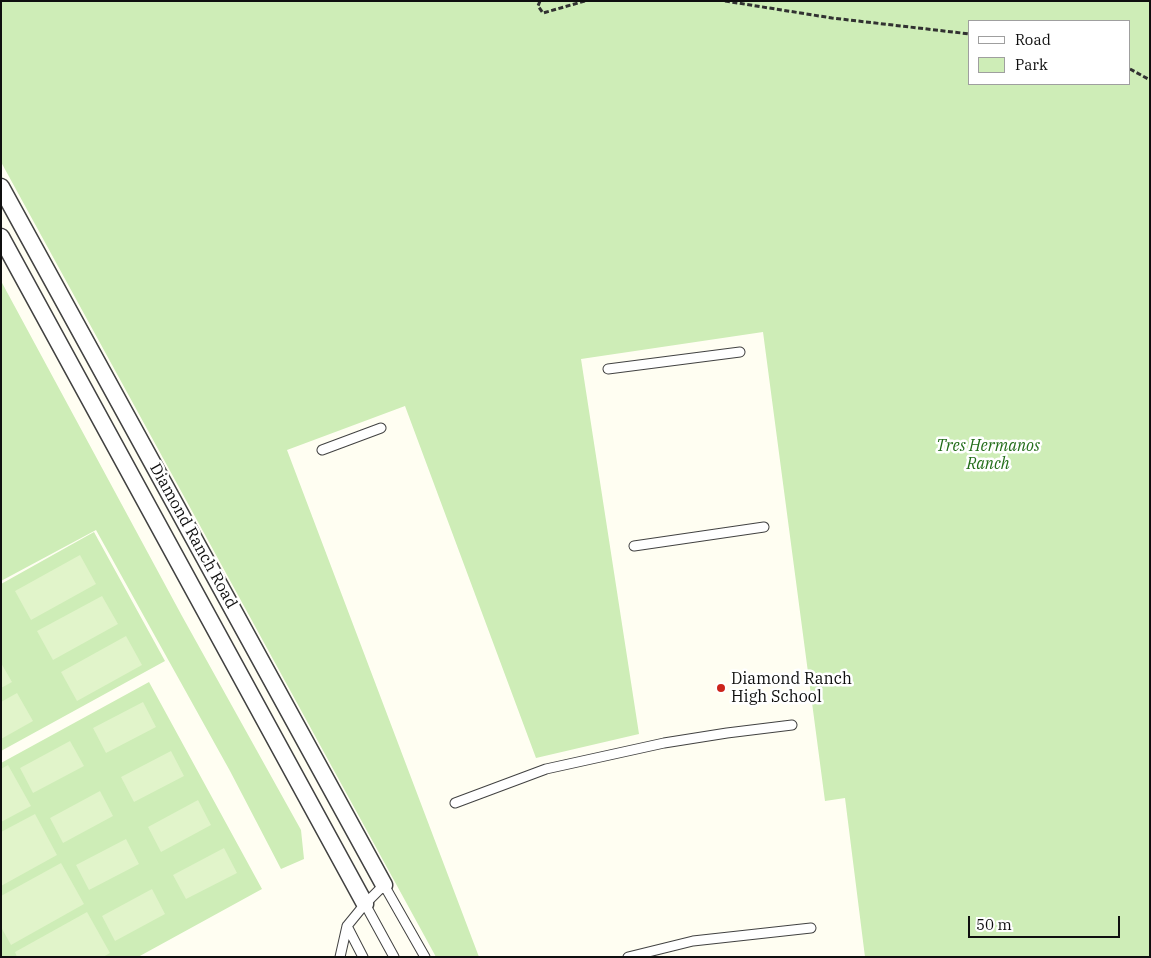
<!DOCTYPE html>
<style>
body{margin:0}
#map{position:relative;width:1151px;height:958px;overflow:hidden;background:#fffef2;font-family:"IBM Plex Serif",serif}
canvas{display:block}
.frame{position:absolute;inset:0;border:2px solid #0f0f0f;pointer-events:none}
.legend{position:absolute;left:968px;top:20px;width:162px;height:65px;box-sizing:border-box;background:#fff;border:1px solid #9f9f9f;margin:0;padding:6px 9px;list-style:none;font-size:15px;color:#0f0f0f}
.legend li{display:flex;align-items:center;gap:10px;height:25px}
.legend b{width:25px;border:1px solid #9f9f9f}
.scale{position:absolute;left:968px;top:916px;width:152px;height:22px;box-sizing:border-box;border:2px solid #0f0f0f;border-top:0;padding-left:6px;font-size:15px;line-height:18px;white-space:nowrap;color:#0f0f0f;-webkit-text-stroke:4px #fff;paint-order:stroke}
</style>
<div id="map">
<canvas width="1151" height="958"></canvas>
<div class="frame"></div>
<ul class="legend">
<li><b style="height:6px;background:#fff"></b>Road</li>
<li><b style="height:14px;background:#ceedb7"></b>Park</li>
</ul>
<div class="scale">50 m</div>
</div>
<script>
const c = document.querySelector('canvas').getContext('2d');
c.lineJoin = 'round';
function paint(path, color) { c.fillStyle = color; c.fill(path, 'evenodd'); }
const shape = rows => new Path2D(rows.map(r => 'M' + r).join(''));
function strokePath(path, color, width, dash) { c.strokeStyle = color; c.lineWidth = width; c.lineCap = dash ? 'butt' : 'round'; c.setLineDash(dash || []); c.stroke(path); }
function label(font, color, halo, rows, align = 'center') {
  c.font = font + ' "IBM Plex Serif",serif'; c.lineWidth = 5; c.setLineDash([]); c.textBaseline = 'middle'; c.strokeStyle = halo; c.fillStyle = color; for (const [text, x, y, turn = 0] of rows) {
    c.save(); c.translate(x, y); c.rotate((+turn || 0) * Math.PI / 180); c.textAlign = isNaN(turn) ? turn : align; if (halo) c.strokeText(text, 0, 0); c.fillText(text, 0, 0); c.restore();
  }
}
paint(shape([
 [1,1,1150,1,1150,957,865,957,845,798,825,801,763,332,581,359,639,734,536,758,405,406,287,450,479,957,436,957,1,162],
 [970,21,1130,21,1130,84,970,84],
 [1,281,182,616,301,830,304,859,281,869,230,771,96,530,1,581],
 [94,532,165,661,1,751,1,584],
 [149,682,262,889,138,957,1,957,1,763]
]), '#ceedb7');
paint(shape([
 [80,555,96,584,31,620,15,591],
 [102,596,118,624,53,660,37,631],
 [126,636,142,665,77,701,61,672],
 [1,663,12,682,1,688],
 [17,693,33,721,1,739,1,702],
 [143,702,156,727,106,753,93,728],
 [70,741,84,766,33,793,20,768],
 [171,751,184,776,134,802,121,777],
 [8,765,31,806,1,822,1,769],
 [100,791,113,816,63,843,50,818],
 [198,800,211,825,161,852,148,827],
 [35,814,57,855,1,886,1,832],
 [126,839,139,864,89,890,76,865],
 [224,848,237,873,186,899,173,875],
 [61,863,84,904,11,945,1,927,1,896],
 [152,889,165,914,115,941,102,916],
 [87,912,110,953,103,957,17,957,15,952]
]), '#e1f4ca');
const service = shape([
 [608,369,740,352],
 [322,450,381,428],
 [634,546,764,527],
 [455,803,546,769,664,743,727,733,792,725],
 [365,904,394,957],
 [347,926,363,957],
 [340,957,347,926,365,904,384,885,425,957],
 [628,957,693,941,811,928]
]);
const minor = shape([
 [1,187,384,885],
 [1,237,365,904]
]);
strokePath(service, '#424242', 11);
strokePath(minor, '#424242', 19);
strokePath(shape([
 [540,1,538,6,543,13,585,1],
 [725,1,832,18,970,34],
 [1130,69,1150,80]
]), '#313131', 3, [5, 2.5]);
strokePath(service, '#fff', 9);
strokePath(minor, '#fff', 16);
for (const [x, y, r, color] of [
 [721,688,5,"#cc241b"]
]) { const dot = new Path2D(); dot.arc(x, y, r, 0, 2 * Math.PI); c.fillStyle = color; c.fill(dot); strokePath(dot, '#fff', 2); }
label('italic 16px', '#226d19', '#fff', [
 ["Tres Hermanos",988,446],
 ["Ranch",988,464]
]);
label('16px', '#0f0f0f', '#fff', [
 ["Diamond Ranch Road",193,536,61]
]);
label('16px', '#0f0f0f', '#fff', [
 ["Diamond Ranch",731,679],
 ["High School",731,697]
], 'left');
</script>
